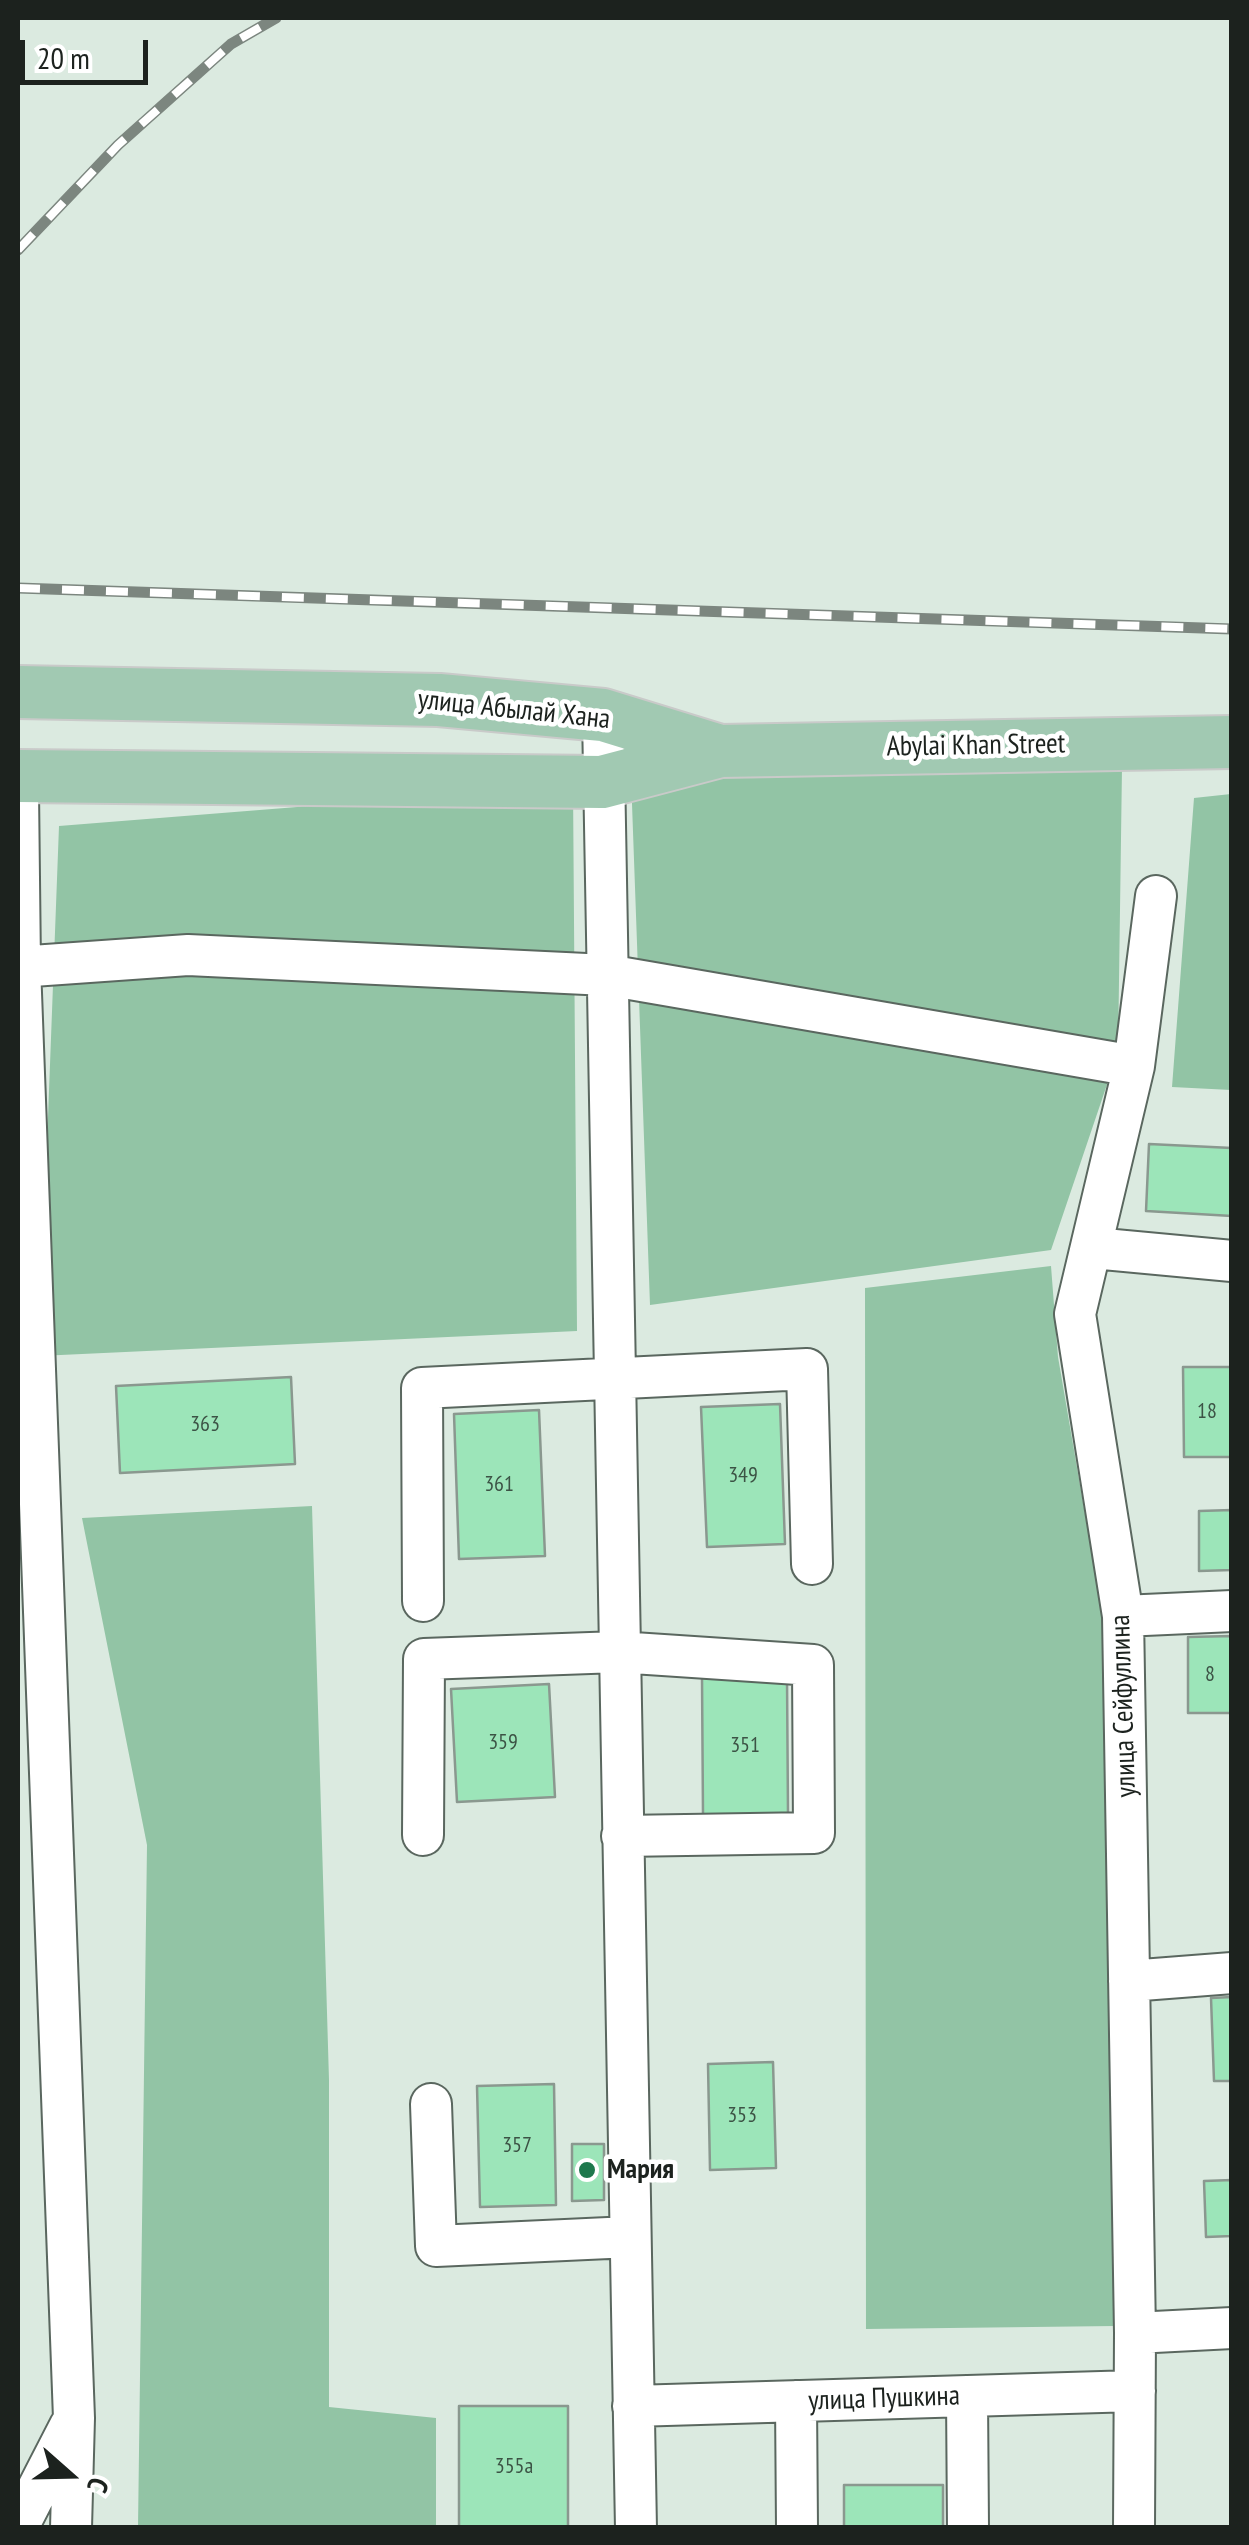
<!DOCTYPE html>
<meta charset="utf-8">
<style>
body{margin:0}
#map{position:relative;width:1249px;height:2545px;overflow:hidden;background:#dbeae0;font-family:"PT Sans Narrow",sans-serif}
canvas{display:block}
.frame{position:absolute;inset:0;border:20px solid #1c221e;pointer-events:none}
.north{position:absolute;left:20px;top:2425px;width:100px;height:100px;-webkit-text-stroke:8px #fff;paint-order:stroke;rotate:110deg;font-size:28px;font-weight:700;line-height:40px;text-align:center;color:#1c221e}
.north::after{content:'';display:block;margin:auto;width:35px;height:45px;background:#1c221e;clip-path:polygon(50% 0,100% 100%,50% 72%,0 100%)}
.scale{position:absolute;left:20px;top:40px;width:128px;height:45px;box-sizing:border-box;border:5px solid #1c221e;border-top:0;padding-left:12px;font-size:30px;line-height:35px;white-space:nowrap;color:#1c221e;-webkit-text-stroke:8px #fff;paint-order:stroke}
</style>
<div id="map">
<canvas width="1249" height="2545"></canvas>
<div class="frame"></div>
<div class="north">С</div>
<div class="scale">20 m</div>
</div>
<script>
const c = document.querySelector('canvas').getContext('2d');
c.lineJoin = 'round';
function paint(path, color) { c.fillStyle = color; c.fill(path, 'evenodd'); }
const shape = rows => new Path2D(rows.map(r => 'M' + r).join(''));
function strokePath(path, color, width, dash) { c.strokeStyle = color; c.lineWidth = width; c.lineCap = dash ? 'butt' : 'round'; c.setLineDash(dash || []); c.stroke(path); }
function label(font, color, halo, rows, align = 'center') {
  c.font = font + ' "PT Sans Narrow",sans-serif'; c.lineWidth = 9; c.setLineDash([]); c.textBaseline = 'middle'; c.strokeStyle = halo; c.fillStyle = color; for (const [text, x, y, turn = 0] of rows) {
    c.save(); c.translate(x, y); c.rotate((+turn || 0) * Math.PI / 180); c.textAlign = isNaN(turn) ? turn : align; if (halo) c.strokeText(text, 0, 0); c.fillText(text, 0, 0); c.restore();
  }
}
paint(shape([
 [1122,767,1118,1052,1051,1250,650,1305,631,776],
 [573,785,577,1331,39,1356,59,826],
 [1231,794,1231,1090,1172,1087,1194,798],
 [1051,1266,1058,1357,1102,1613,1115,2326,866,2329,865,1288],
 [312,1506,329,2080,329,2407,436,2418,436,2527,138,2527,147,1845,82,1518]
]), '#92c4a5');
const building = shape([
 [1149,1144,1232,1148,1232,1216,1146,1211,1149,1144],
 [1183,1367,1232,1367,1232,1457,1184,1457,1183,1367],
 [291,1377,295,1464,120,1473,116,1386,291,1377],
 [780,1404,785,1544,707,1547,701,1407,780,1404],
 [539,1410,545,1556,459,1559,454,1414,539,1410],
 [1232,1510,1232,1570,1199,1571,1199,1511,1232,1510],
 [1232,1636,1232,1713,1188,1713,1188,1637,1232,1636],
 [787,1677,788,1814,703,1815,702,1678,787,1677],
 [549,1684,555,1797,457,1802,451,1689,549,1684],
 [1232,1997,1232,2081,1214,2081,1211,1998,1232,1997],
 [773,2062,776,2168,710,2170,708,2064,773,2062],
 [554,2084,556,2205,480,2207,477,2086,554,2084],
 [572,2144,604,2144,604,2200,572,2201,572,2144],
 [1232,2180,1232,2236,1206,2237,1204,2181,1232,2180],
 [459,2406,568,2406,568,2528,459,2528,459,2406],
 [844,2485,943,2485,943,2528,844,2528,844,2485]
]);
paint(building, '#9ce5b9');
strokePath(building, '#8a988f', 2.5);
const minor = shape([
 [603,715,636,2528],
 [18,791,20,966,74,2418,71,2528],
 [18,967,188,955,607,975,1134,1066],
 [1093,1248,1232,1261],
 [423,1601,422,1388,807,1369,812,1564],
 [1123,1616,1232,1611],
 [423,1835,424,1659,618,1652,813,1665,814,1833,622,1836],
 [1129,1981,1232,1973],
 [431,2104,436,2246,630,2237],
 [1135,2333,1232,2328],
 [967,2396,968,2528],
 [796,2401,797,2528],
 [633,2406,1135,2391],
 [18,2527,70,2426],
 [1134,2528,1135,2333,1123,1616,1075,1314,1134,1066,1156,896]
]);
const major = shape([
 [18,692,439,700,603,715,720,751],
 [18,776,602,782,720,751,1232,742]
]);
strokePath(minor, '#5a675f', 44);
strokePath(major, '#c9cac9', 56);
strokePath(minor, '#fff', 40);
strokePath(major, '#a1c9b2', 52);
const rail = shape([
 [18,250,118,145,231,44,276,18],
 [18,588,1232,629]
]);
strokePath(rail, '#7c867f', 11);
strokePath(rail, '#fff', 8, [22]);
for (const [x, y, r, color] of [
 [587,2170,10,"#1e784d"]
]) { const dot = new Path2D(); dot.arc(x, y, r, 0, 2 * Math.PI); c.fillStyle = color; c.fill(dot); strokePath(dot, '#fff', 4); }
label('22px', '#3c5345', null, [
 ["18",1207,1412],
 ["363",205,1425],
 ["349",743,1476],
 ["361",499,1485],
 ["8",1210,1675],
 ["359",503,1743],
 ["351",745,1746],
 ["353",742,2116],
 ["357",517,2146],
 ["355а",514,2467]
]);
label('28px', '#1c221e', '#fff', [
 ["улица Абылай Хана",514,710,6],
 ["Abylai Khan Street",976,746,-1],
 ["улица Сейфуллина",1124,1706,-92],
 ["улица Пушкина",884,2399,-2]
]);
label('bold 28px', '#1c221e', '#fff', [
 ["Мария",607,2170]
], 'left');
</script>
